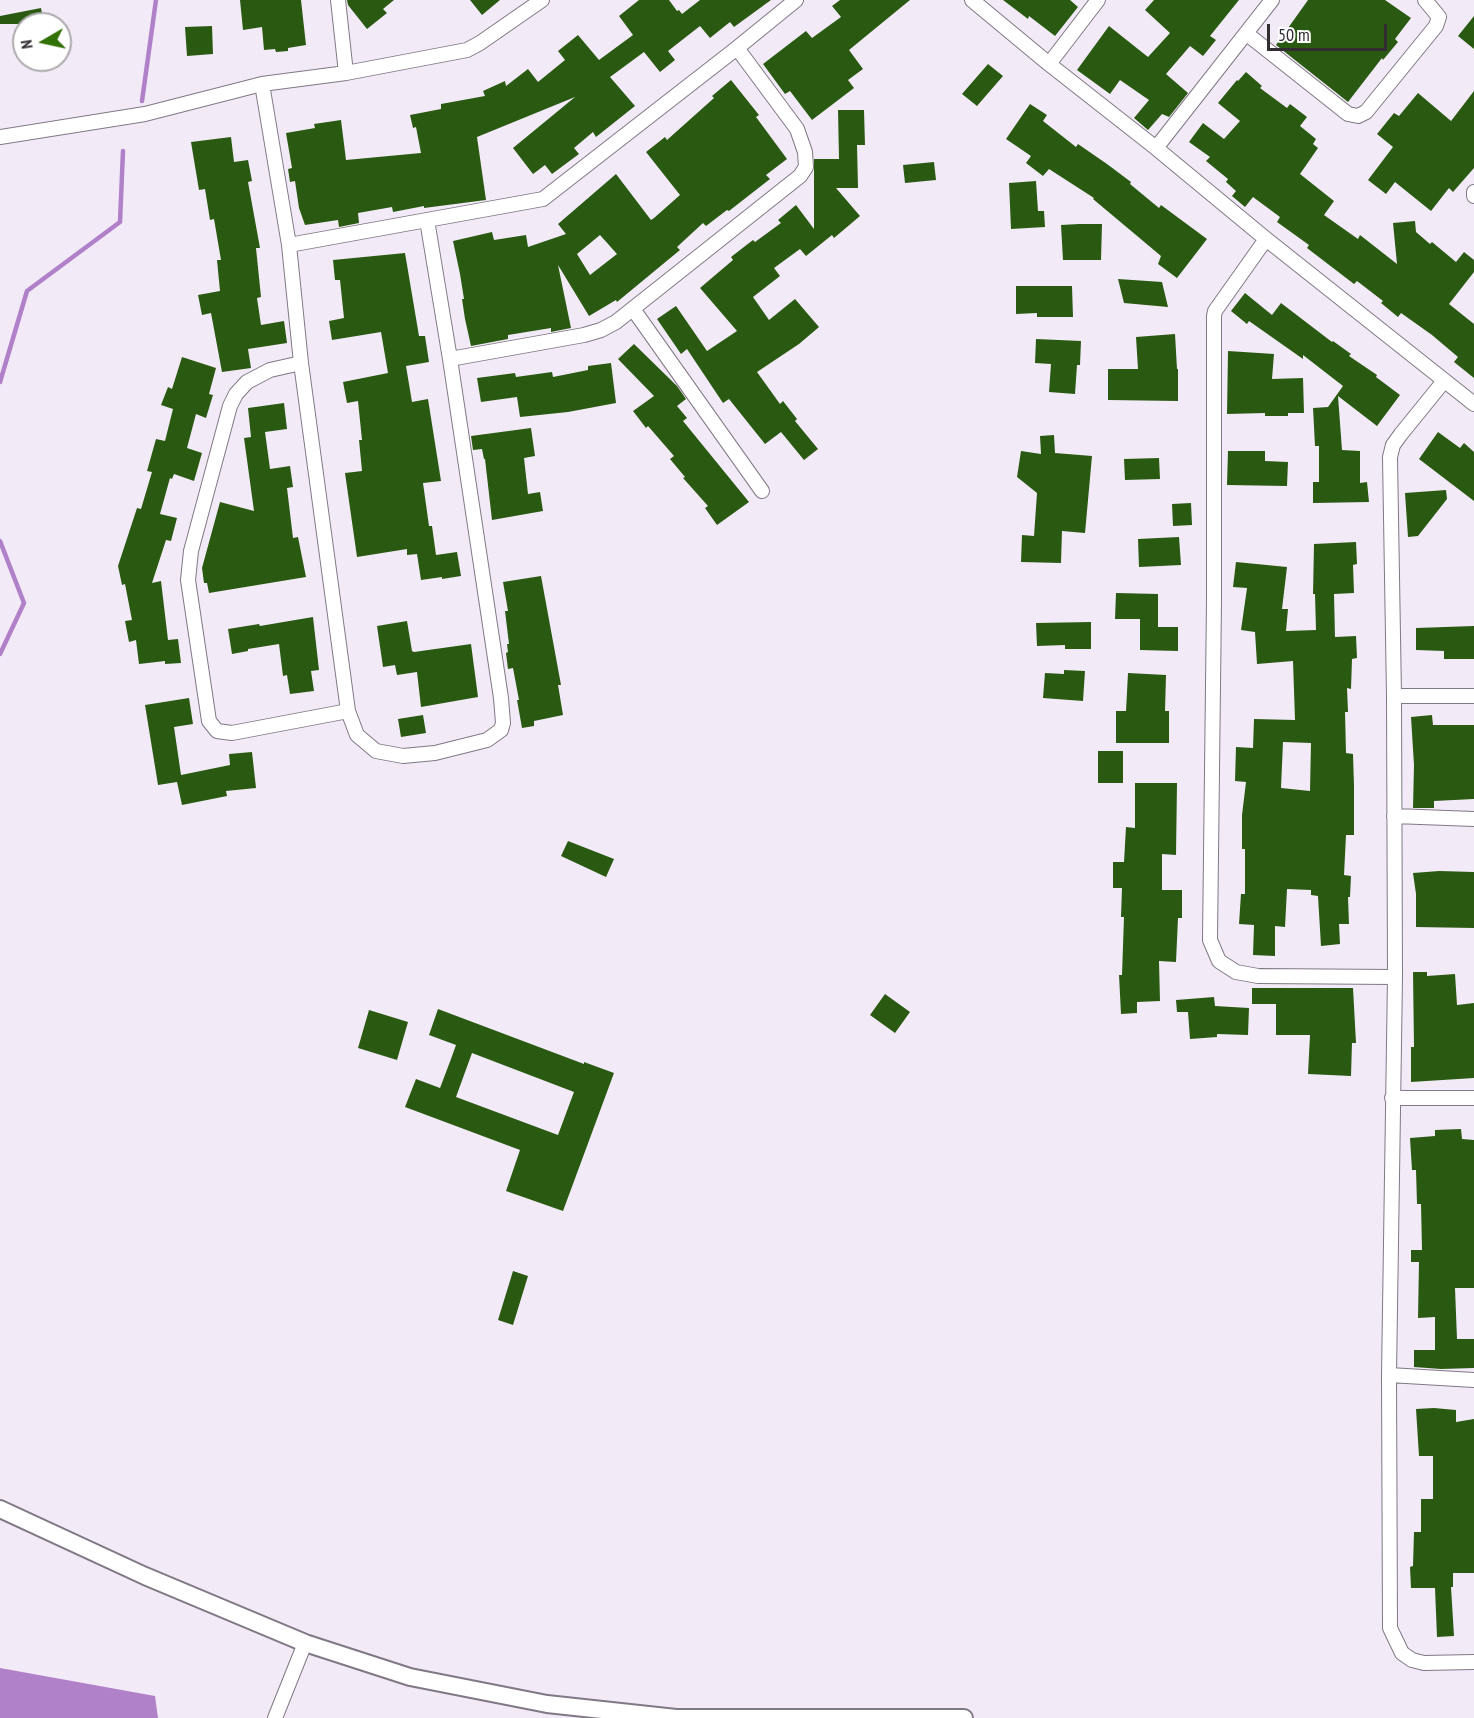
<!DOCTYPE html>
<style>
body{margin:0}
#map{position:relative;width:1474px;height:1718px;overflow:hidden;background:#f3eaf8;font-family:"PT Sans Narrow",sans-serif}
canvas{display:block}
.north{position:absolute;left:12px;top:12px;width:60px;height:60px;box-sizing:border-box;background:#fff;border:2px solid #adabad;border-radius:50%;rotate:261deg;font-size:16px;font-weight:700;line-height:24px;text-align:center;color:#312d32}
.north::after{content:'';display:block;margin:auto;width:21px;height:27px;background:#307005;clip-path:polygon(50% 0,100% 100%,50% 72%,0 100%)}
.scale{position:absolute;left:1267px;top:24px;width:120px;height:27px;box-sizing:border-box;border:3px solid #312d32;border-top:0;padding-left:8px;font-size:18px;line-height:21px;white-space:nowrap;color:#312d32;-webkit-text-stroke:4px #fff;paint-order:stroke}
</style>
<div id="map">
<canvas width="1474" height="1718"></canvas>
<div class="north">N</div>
<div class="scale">50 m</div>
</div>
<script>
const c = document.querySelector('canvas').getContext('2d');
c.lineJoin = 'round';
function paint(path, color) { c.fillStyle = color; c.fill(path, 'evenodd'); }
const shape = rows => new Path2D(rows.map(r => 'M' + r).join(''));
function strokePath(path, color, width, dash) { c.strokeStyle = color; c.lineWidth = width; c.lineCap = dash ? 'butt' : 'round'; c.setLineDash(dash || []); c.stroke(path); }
paint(shape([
 [0,1668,155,1696,158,1718,0,1718]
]), '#b080c8');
strokePath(shape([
 [142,101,156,0],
 [0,382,27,291,120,222,123,151],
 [0,541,24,603,0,654]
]), '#b080c8', 4.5);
paint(shape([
 [240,0,301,0,306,45,288,48,288,51,276,52,275,49,264,50,262,27,243,30],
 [347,0,394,0,383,9,387,13,367,29,348,5],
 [470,0,500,0,482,15],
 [639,0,669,0,677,11,679,10,682,14,700,0,771,0,734,27,730,22,710,38,700,26,668,51,675,60,660,72,644,52,610,77,635,106,596,137,593,132,574,148,579,154,552,174,545,165,533,174,513,148,575,97,477,137,486,200,424,208,424,206,393,212,392,207,358,213,359,223,339,227,338,220,305,225,299,208,295,181,290,182,288,169,292,168,286,133,315,128,314,124,341,120,346,160,421,153,416,127,413,128,410,115,441,109,441,104,485,96,483,91,505,81,506,86,528,69,538,82,565,60,558,51,578,35,599,60,633,35,619,16],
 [840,0,910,0,849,50,863,69,848,80,854,88,812,120,790,91,785,94,763,64,806,31,812,38,841,17,832,6],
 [1003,0,1070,0,1078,7,1055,36,1029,16,1028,19],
 [1154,0,1239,0,1210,36,1216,40,1203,56,1190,46,1166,74,1188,93,1169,117,1162,114,1148,130,1134,118,1149,100,1120,80,1110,94,1077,70,1109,26,1148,57,1170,33,1145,10],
 [1308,0,1385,0,1411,18,1395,39,1398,42,1383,60,1382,58,1348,102,1276,45],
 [41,8,44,24,0,24,0,16],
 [1474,16,1474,49,1458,36],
 [212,26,213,54,187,56,185,27],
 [988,64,1003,76,977,106,962,94],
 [1246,72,1262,86,1260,88,1287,108,1290,104,1307,117,1300,126,1316,139,1313,144,1318,148,1300,174,1334,201,1324,215,1358,239,1360,235,1397,264,1393,223,1415,221,1416,232,1430,244,1432,242,1456,262,1464,252,1474,260,1474,272,1449,304,1474,324,1474,378,1454,362,1458,357,1432,335,1401,313,1398,317,1381,303,1383,301,1357,281,1354,284,1307,248,1309,245,1277,222,1280,217,1253,197,1245,207,1232,196,1236,191,1226,182,1228,179,1206,161,1210,157,1189,142,1203,123,1224,139,1240,121,1218,103,1237,80,1238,81],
 [731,80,759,115,756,117,787,159,766,175,770,179,729,211,727,210,706,226,703,223,677,247,680,250,617,302,616,300,589,316,558,265,571,328,551,332,551,328,508,335,508,339,471,346,465,319,462,299,464,299,460,274,453,241,492,232,494,240,526,235,528,247,566,234,558,224,616,174,651,220,654,218,680,195,646,152,665,137,667,140,714,98,712,96],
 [600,235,617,254,590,275,577,254],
 [1474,91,1474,168,1453,192,1449,188,1431,211,1395,182,1386,194,1368,180,1393,147,1377,134,1394,113,1399,116,1418,93,1451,121],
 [1030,104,1047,115,1043,121,1076,147,1078,144,1107,164,1131,182,1130,184,1159,208,1161,205,1207,239,1177,278,1158,264,1161,256,1093,199,1094,198,1049,169,1043,176,1026,163,1031,156,1006,139],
 [838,110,864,110,865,145,857,145,858,188,836,188,860,216,834,238,832,235,806,256,800,249,774,268,780,276,753,297,769,320,795,299,819,327,799,344,757,372,780,404,783,401,797,419,795,421,818,449,804,460,781,432,765,444,729,399,723,403,687,349,681,354,657,319,676,306,707,351,737,331,700,288,733,260,731,257,753,240,755,242,781,223,778,220,796,205,814,229,814,159,839,159],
 [231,137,234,162,248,160,252,181,248,182,260,248,256,248,261,297,257,298,261,325,284,321,287,343,248,349,251,368,222,372,211,313,202,315,198,295,220,291,217,260,221,260,214,219,210,220,205,189,199,190,191,142],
 [934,162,936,180,905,183,903,165],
 [1036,181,1038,211,1044,211,1045,227,1011,229,1009,183],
 [1079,224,1102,224,1101,260,1063,260,1061,225],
 [405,253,419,336,425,336,429,362,406,366,412,402,428,399,441,481,423,483,429,526,432,526,436,555,457,552,461,576,442,579,442,577,421,580,417,554,407,555,407,549,357,557,345,473,362,471,359,440,362,440,358,401,347,403,343,382,388,373,381,332,332,340,329,321,344,318,340,280,335,280,333,260],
 [1118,279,1162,282,1168,307,1124,303],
 [1016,286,1072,286,1073,317,1037,317,1037,313,1016,314],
 [1245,293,1272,315,1281,303,1332,342,1333,341,1351,354,1349,356,1377,375,1376,377,1400,395,1377,426,1338,396,1342,450,1360,451,1360,483,1367,482,1369,502,1313,503,1313,482,1319,482,1319,446,1315,446,1313,408,1328,407,1343,386,1303,355,1303,359,1249,321,1247,324,1231,311],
 [1175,334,1177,369,1178,369,1178,401,1108,400,1108,369,1138,369,1136,337],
 [1036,339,1081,341,1080,365,1077,365,1075,394,1049,392,1051,364,1035,363],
 [634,344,677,386,686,399,677,406,687,418,683,421,749,502,717,525,705,508,708,506,683,478,685,477,670,459,674,456,648,426,646,428,633,411,654,396,618,359],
 [1228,351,1274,354,1272,379,1303,378,1304,413,1288,413,1288,416,1265,416,1265,413,1227,414],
 [182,357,216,368,209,394,213,395,206,418,196,414,187,448,202,453,194,481,174,474,172,479,170,478,160,514,177,518,171,541,166,540,152,583,161,581,168,640,178,639,181,663,165,664,165,661,139,664,136,640,129,642,125,621,132,620,125,584,122,585,118,566,137,508,141,509,152,472,147,471,156,439,165,441,173,409,161,405,168,387,172,389],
 [611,363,616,403,568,412,520,417,517,397,481,402,477,378,515,373,516,377,552,372,553,377,588,370,588,366],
 [284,403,287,429,265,432,270,469,290,466,293,487,287,488,293,538,298,537,306,577,209,593,207,583,204,583,202,568,220,502,254,511,244,438,251,437,248,408],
 [531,428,535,456,524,458,528,494,540,492,543,511,492,520,485,459,484,459,482,449,473,450,471,436],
 [1438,432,1460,448,1464,443,1474,452,1474,501,1419,459],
 [1054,435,1055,453,1092,456,1085,533,1062,531,1061,563,1021,562,1022,535,1034,536,1037,493,1017,477,1021,451,1041,454,1040,436],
 [1228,451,1265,451,1265,461,1288,462,1287,486,1227,485],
 [1159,458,1160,479,1125,480,1124,459],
 [1446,490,1447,499,1418,536,1408,537,1405,493],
 [1191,503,1192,525,1173,526,1172,504],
 [1179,537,1181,565,1139,567,1138,539],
 [1356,542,1357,564,1353,565,1354,593,1334,594,1335,637,1356,636,1357,658,1352,659,1351,689,1347,688,1348,712,1345,712,1346,753,1353,754,1354,786,1354,835,1346,835,1344,875,1351,876,1350,897,1348,897,1349,924,1339,924,1340,944,1321,946,1318,896,1311,895,1311,890,1287,889,1285,927,1275,926,1275,956,1253,955,1254,925,1239,924,1241,894,1245,894,1245,849,1242,849,1242,815,1246,782,1235,781,1236,747,1253,748,1254,719,1295,720,1293,661,1257,664,1255,632,1241,630,1247,588,1233,587,1236,562,1287,567,1282,609,1288,609,1286,631,1316,630,1315,594,1313,594,1314,544],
 [1283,742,1311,743,1310,791,1281,788],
 [541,576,561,685,558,685,563,715,534,721,534,726,522,728,517,700,519,700,513,668,508,669,506,653,508,652,507,644,509,644,505,611,508,611,503,582],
 [1116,593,1158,594,1158,627,1178,627,1178,651,1140,650,1140,619,1115,619],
 [313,617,319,670,311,671,314,691,290,694,287,675,283,676,279,644,248,649,248,651,232,654,228,629,259,624,260,626],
 [407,621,412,651,414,652,471,644,478,697,421,707,417,672,397,675,395,665,383,667,377,626],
 [1091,622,1091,649,1065,649,1065,645,1037,646,1036,623],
 [1474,626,1474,659,1444,659,1444,651,1416,650,1416,628],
 [1064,670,1085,671,1083,701,1043,698,1045,673,1064,674],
 [1128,673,1166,675,1165,711,1169,711,1169,743,1116,743,1116,711,1126,711],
 [189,698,193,724,174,727,181,775,230,765,229,754,252,752,256,788,226,791,227,796,182,805,177,782,158,785,145,705],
 [423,715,426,733,401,737,398,719],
 [1432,715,1433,725,1474,725,1474,799,1434,801,1434,808,1413,808,1414,765,1411,717],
 [1098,751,1123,751,1123,783,1098,783],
 [1135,783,1177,783,1176,855,1162,854,1162,890,1182,890,1182,918,1178,918,1176,962,1159,961,1160,1001,1137,1002,1137,1013,1121,1014,1119,975,1122,975,1124,917,1121,917,1122,888,1113,888,1113,862,1124,862,1126,827,1135,828],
 [568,841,614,859,606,877,561,856],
 [1439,871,1474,872,1474,928,1416,927,1416,894,1413,873],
 [1413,972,1427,972,1427,976,1455,974,1457,1005,1474,1003,1474,1078,1411,1082,1411,1047,1414,1047],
 [1252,988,1353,988,1356,1043,1352,1043,1351,1076,1308,1074,1310,1035,1276,1035,1276,1004,1252,1004],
 [885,994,910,1012,895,1033,870,1015],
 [1214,997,1215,1006,1249,1008,1248,1035,1217,1034,1217,1037,1190,1039,1188,1012,1177,1012,1176,1000],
 [438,1009,584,1064,584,1062,614,1073,563,1211,506,1191,520,1150,405,1107,416,1079,440,1088,451,1059,456,1045,429,1035],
 [472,1053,574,1092,558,1135,456,1097],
 [369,1010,408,1022,397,1060,358,1048],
 [1461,1129,1462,1139,1474,1140,1474,1288,1455,1288,1457,1339,1474,1339,1474,1368,1441,1369,1414,1367,1414,1350,1435,1350,1435,1317,1418,1318,1419,1262,1411,1262,1411,1250,1422,1250,1421,1204,1417,1204,1416,1170,1412,1170,1410,1138,1435,1136,1435,1130],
 [513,1271,528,1276,513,1325,498,1320],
 [1434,1408,1456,1410,1456,1422,1474,1419,1474,1573,1453,1573,1453,1587,1451,1587,1454,1636,1437,1637,1435,1588,1411,1588,1410,1567,1413,1566,1414,1532,1421,1532,1421,1499,1433,1499,1433,1456,1419,1456,1416,1409]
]), '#2a5a11');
const minor = shape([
 [338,0,346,73],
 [972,0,1049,64,1156,148,1266,239,1474,404],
 [1247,34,1348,114,1358,116,1366,112,1436,26,1439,17,1425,0],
 [737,48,796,0],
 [1049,64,1098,0],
 [0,137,145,114,262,84],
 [1156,148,1272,0],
 [1474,192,1474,196],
 [427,220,543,199,737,48,797,129,805,152,806,167,800,176,616,322,601,330,584,335,450,359],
 [1266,239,1215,311,1214,316,1214,601,1210,940,1219,961,1236,972,1258,976,1395,977],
 [289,245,427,220,450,359,501,698,503,723,501,730,487,740,435,753,403,756,376,751,357,735,348,711,301,363,289,245,262,84,346,73,467,50,480,43,542,0],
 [633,309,762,491],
 [301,363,270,370,247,382,236,394,230,406,191,551,188,580,209,721,217,731,232,733,348,711],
 [1444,381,1401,434,1393,445,1390,457,1394,696,1395,977,1389,1375,1390,1628,1402,1653,1412,1660,1424,1663,1474,1662],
 [1394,696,1474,696],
 [1394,816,1474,819],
 [1392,1098,1474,1098],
 [1389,1375,1474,1380],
 [275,1718,305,1643]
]);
const tertiary = shape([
 [0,1509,145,1576,305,1643,410,1677,547,1704,676,1718,964,1718]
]);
strokePath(minor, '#807884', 16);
strokePath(tertiary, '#807884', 20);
strokePath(minor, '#fff', 14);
strokePath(tertiary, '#fff', 16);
</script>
